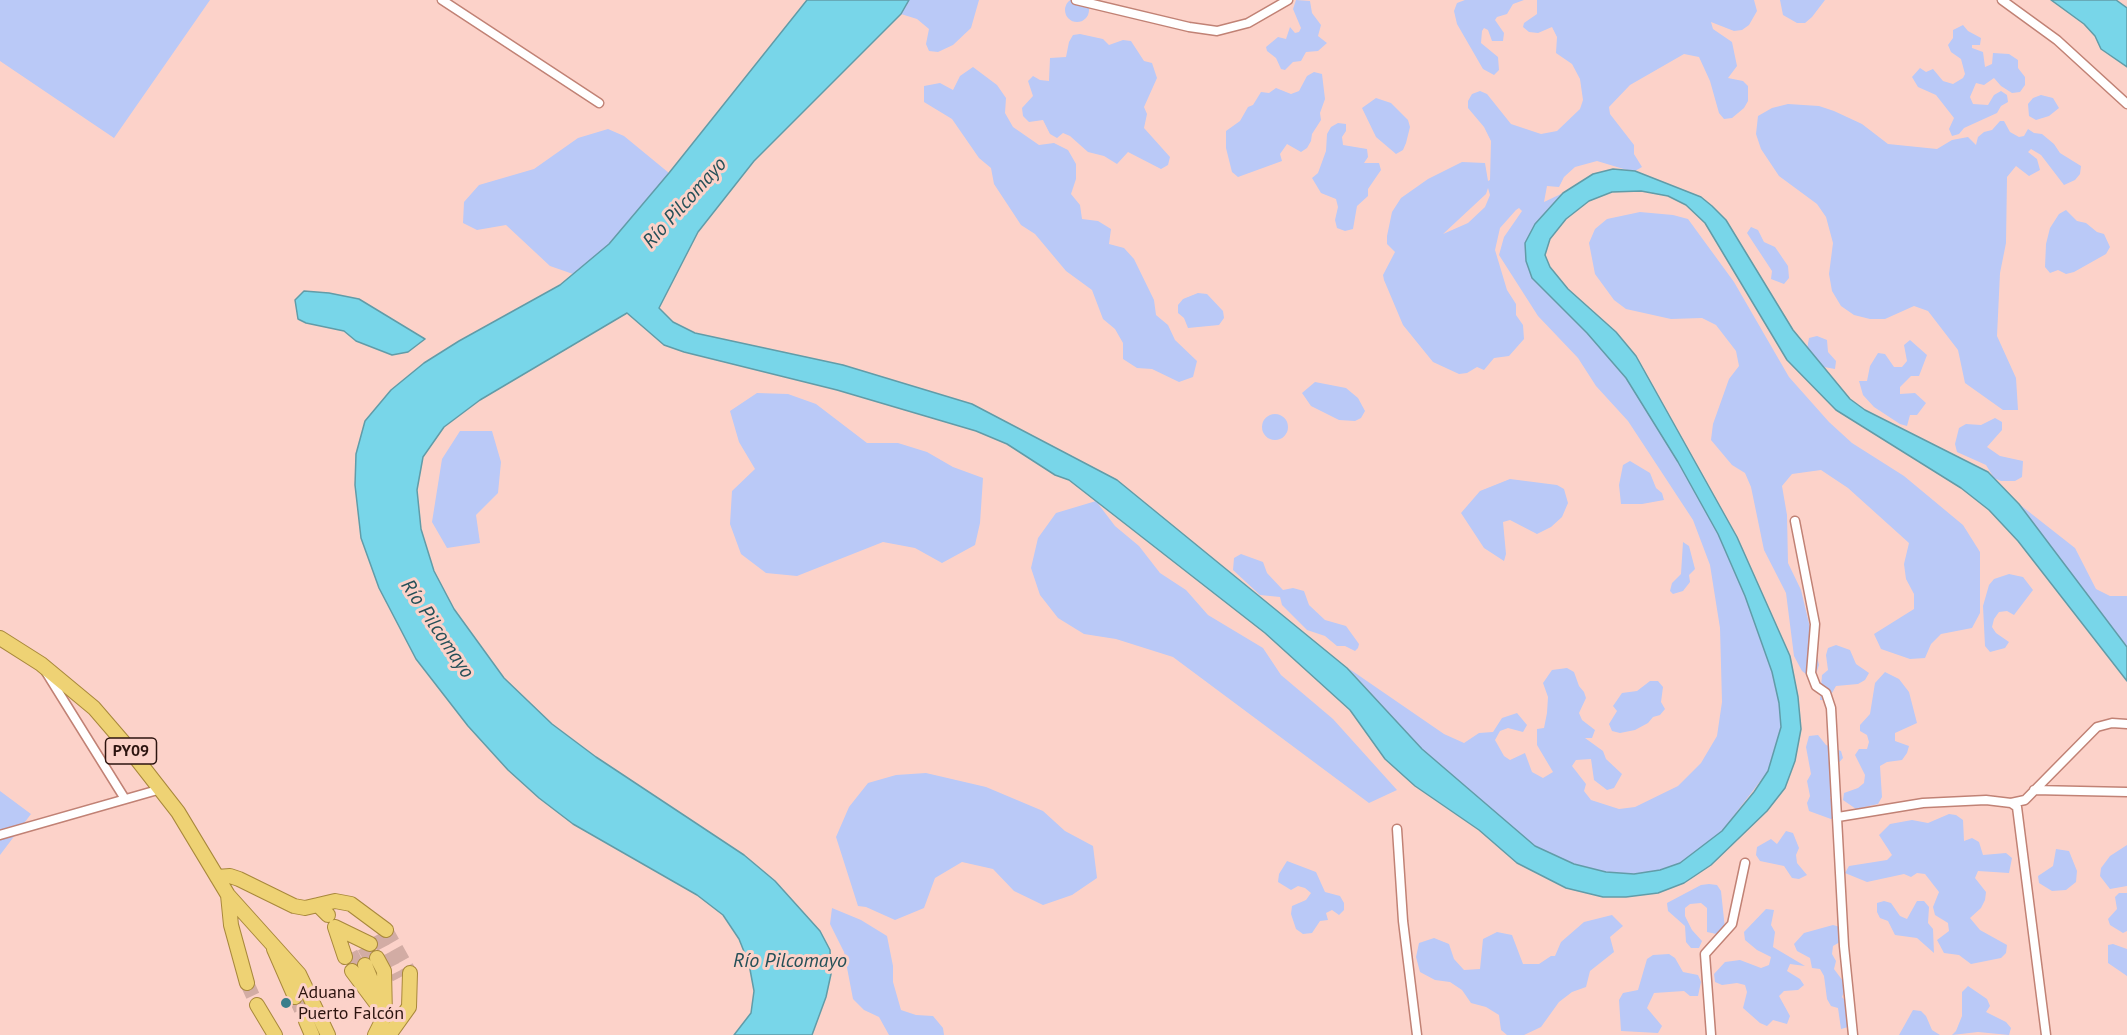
<!DOCTYPE html>
<meta charset="utf-8">
<style>
body{margin:0}
canvas{display:block;background:#fcd2c9}
</style>
<canvas width="2127" height="1035"></canvas>
<script>
const c = document.querySelector('canvas').getContext('2d');
c.lineJoin = 'round';
function paint(path, color) { c.fillStyle = color; c.fill(path, 'evenodd'); }
const shape = rows => new Path2D(rows.map(r => 'M' + r).join(''));
function strokePath(path, color, width, dash) { c.strokeStyle = color; c.lineWidth = width; c.lineCap = dash ? 'butt' : 'round'; c.setLineDash(dash || []); c.stroke(path); }
function label(font, color, halo, rows, align = 'center') {
  c.font = font + ' "PT Sans",sans-serif'; c.lineWidth = 6; c.setLineDash([]); c.textBaseline = 'middle'; c.strokeStyle = halo; c.fillStyle = color; for (const [text, x, y, turn = 0] of rows) {
    c.save(); c.translate(x, y); c.rotate((+turn || 0) * Math.PI / 180); c.textAlign = isNaN(turn) ? turn : align; if (halo) c.strokeText(text, 0, 0); c.fillText(text, 0, 0); c.restore();
  }
}
paint(shape([
 '1065 10a12 12 0 1 1 24 0a12 12 0 1 1-24 0Z',
 [0,0,210,0,114,138,0,61],
 [909,0,979,0,971,28,953,45,938,52,929,51,926,44,929,29,917,19,901,14],
 [1296,0,1310,1,1312,13,1321,25,1318,36,1327,43,1318,51,1306,52,1301,61,1293,62,1285,70,1281,69,1276,58,1267,51,1266,47,1278,37,1286,39,1290,27,1295,33,1299,32,1301,28,1293,9],
 [1465,0,1524,0,1513,4,1507,14,1497,17,1495,20,1504,33,1503,41,1492,41,1488,30,1484,28,1482,31,1481,43,1498,57,1499,70,1494,75,1483,69,1457,24,1454,11,1457,3],
 [1537,0,1754,0,1757,11,1749,25,1742,30,1734,31,1711,22,1713,29,1732,42,1737,66,1728,78,1743,81,1748,86,1748,101,1744,108,1732,118,1724,119,1719,113,1710,81,1699,57,1684,54,1630,85,1609,107,1610,114,1634,145,1634,154,1642,167,1635,171,1627,170,1597,161,1575,167,1564,177,1559,187,1547,186,1544,202,1563,193,1535,224,1525,243,1526,261,1626,378,1678,462,1718,534,1745,596,1772,672,1779,703,1781,727,1768,771,1722,831,1680,863,1660,870,1634,874,1606,872,1574,864,1535,846,1422,749,1348,668,1444,734,1464,743,1479,733,1493,732,1502,718,1517,713,1527,725,1523,732,1508,728,1500,731,1495,740,1504,756,1510,760,1525,753,1532,772,1543,778,1553,772,1537,745,1537,729,1544,728,1547,713,1548,697,1543,683,1552,670,1567,668,1574,672,1579,686,1584,692,1586,698,1579,713,1582,720,1595,730,1592,738,1585,738,1603,751,1606,759,1622,774,1614,788,1607,790,1594,780,1591,759,1576,760,1572,766,1586,784,1584,791,1591,800,1619,809,1635,807,1678,786,1701,763,1717,736,1722,702,1720,628,1710,565,1693,520,1628,421,1596,386,1578,358,1538,316,1499,255,1504,237,1522,211,1519,208,1516,210,1500,228,1495,250,1507,290,1516,304,1516,315,1523,325,1524,339,1509,356,1494,358,1484,370,1477,367,1467,373,1459,374,1433,362,1403,325,1384,280,1383,275,1395,252,1387,244,1387,236,1392,212,1401,198,1428,179,1462,162,1485,163,1488,181,1490,180,1491,141,1484,127,1468,108,1468,101,1472,94,1480,91,1487,94,1511,124,1541,134,1557,131,1580,109,1583,100,1580,79,1572,64,1556,53,1557,37,1552,27,1538,33,1529,32,1523,27,1524,23,1537,14],
 [1488,188,1490,195,1485,207,1468,223,1443,234,1486,194],
 [1780,0,1825,0,1812,17,1805,23,1797,23,1783,15],
 [1963,25,1968,31,1981,38,1980,45,1972,45,1972,48,1983,52,1985,67,1992,64,1993,53,2009,54,2018,60,2018,68,2025,77,2025,85,2020,92,2012,93,2001,86,1994,78,1984,85,1976,83,1970,97,1973,104,1988,105,1994,95,2001,91,2007,95,2008,102,2001,106,1997,113,1964,128,1959,134,1952,136,1949,129,1954,118,1936,95,1918,87,1912,77,1920,68,1926,72,1933,69,1943,81,1953,84,1963,78,1965,74,1961,59,1951,52,1948,45,1953,38,1953,30],
 [1080,34,1103,39,1109,45,1123,40,1131,41,1144,61,1152,63,1157,78,1144,107,1147,114,1144,128,1170,157,1168,165,1161,169,1128,152,1117,164,1104,156,1088,152,1070,136,1063,133,1057,138,1050,134,1043,120,1029,122,1023,116,1022,108,1033,96,1028,81,1033,76,1040,80,1049,81,1050,58,1066,57,1069,42,1073,35],
 [973,67,997,85,1006,98,1005,113,1013,127,1039,145,1054,143,1068,150,1076,164,1076,179,1071,194,1080,205,1082,219,1098,221,1111,229,1109,244,1124,248,1134,259,1154,300,1156,315,1168,325,1175,340,1197,361,1193,377,1179,382,1152,369,1137,368,1123,359,1123,343,1115,329,1103,319,1092,290,1066,271,1035,234,1021,225,994,184,991,168,979,158,952,119,924,102,924,86,940,83,953,90,960,76],
 [1314,72,1322,74,1325,99,1320,113,1321,120,1312,134,1311,141,1307,148,1301,152,1287,144,1280,154,1282,161,1238,177,1232,172,1226,148,1226,131,1240,121,1248,107,1253,105,1261,92,1269,93,1276,88,1291,94,1299,91,1307,76],
 [2041,95,2053,98,2059,108,2049,116,2036,120,2029,116,2028,104,2033,98],
 [1376,98,1391,103,1408,120,1410,127,1406,143,1403,150,1396,154,1376,137,1362,108],
 [1788,104,1819,106,1834,111,1862,124,1888,144,1937,149,1952,140,1968,137,1976,145,1978,137,1984,132,1992,130,2000,121,2004,121,2010,132,2019,137,2024,136,2028,129,2034,133,2042,134,2054,144,2060,153,2081,166,2080,174,2075,180,2064,185,2041,155,2031,149,2028,152,2037,159,2040,170,2029,176,2016,166,2007,177,2006,243,2000,273,1997,336,2016,378,2018,410,2003,410,1965,383,1958,350,1928,311,1914,306,1885,319,1870,319,1854,315,1841,306,1832,291,1829,274,1833,243,1826,217,1817,204,1779,176,1761,149,1756,134,1758,116,1772,108],
 [1338,123,1346,124,1346,131,1342,137,1343,145,1367,149,1368,157,1364,163,1379,163,1381,170,1368,189,1368,196,1357,206,1353,229,1345,231,1337,228,1335,220,1338,207,1336,199,1321,193,1312,178,1318,173,1326,151,1327,134,1331,127],
 [608,129,624,136,669,173,609,244,573,274,550,266,506,225,477,230,463,223,464,202,479,185,534,169,578,138],
 [2066,210,2077,221,2086,223,2097,232,2104,234,2110,247,2106,254,2074,272,2066,274,2058,270,2050,273,2045,267,2046,244,2050,228,2059,214],
 [1640,212,1673,215,1688,219,1734,282,1789,377,1829,422,1852,443,1904,476,1963,525,1980,552,1980,613,1972,628,1941,634,1931,644,1925,658,1910,659,1881,649,1874,634,1914,609,1914,594,1906,579,1904,564,1909,543,1848,488,1821,470,1792,474,1782,486,1787,515,1788,563,1801,590,1819,665,1814,680,1802,671,1794,656,1786,593,1764,550,1751,487,1745,473,1732,465,1711,440,1713,424,1729,379,1739,366,1736,351,1716,325,1702,318,1671,319,1626,309,1614,300,1595,274,1589,243,1595,229,1607,219],
 [1751,227,1758,230,1764,242,1775,247,1788,266,1789,278,1784,284,1771,279,1772,271,1747,233],
 [1198,293,1207,294,1223,311,1224,318,1219,325,1188,328,1184,318,1178,313,1178,305,1183,299],
 [1817,336,1827,340,1828,352,1836,361,1835,369,1824,367,1807,349,1809,338],
 [1910,340,1927,355,1919,376,1911,376,1900,387,1900,394,1915,393,1926,403,1917,415,1910,415,1907,426,1900,424,1874,407,1863,395,1859,381,1867,381,1870,366,1878,353,1885,354,1894,367,1902,367,1907,361,1904,345],
 [1315,382,1346,388,1358,398,1365,411,1361,418,1355,421,1339,420,1311,406,1302,393],
 [757,393,788,394,816,404,867,443,898,443,927,452,953,467,983,478,980,523,975,545,942,563,915,548,883,542,797,576,766,573,741,554,730,524,732,491,755,469,739,442,730,411],
 '1262 427a13 13 0 1 1 26 0a13 13 0 1 1-26 0Z',
 [1995,418,2002,422,2002,430,1987,447,2000,456,2023,461,2022,477,2015,481,2001,481,1994,478,1986,465,1957,452,1955,444,1959,428,1966,424,1981,425],
 [460,431,492,431,501,462,498,493,476,515,480,543,447,548,432,522,442,459],
 [1630,461,1650,473,1656,488,1662,493,1664,500,1642,504,1621,504,1619,485,1623,465],
 [1510,479,1557,485,1564,489,1568,503,1562,517,1551,527,1537,534,1510,520,1503,522,1506,554,1504,561,1484,548,1461,513,1480,491],
 [1096,501,1115,526,1139,546,1160,573,1186,590,1208,615,1263,648,1281,675,1333,719,1397,790,1369,803,1173,657,1116,639,1084,634,1058,618,1040,595,1031,568,1038,538,1056,513],
 [2019,504,2075,548,2096,589,2110,596,2127,596,2127,647],
 [1683,542,1689,546,1695,569,1689,575,1690,582,1683,591,1673,594,1670,591,1672,583,1681,574],
 [1241,554,1263,562,1267,573,1283,590,1293,588,1304,591,1309,605,1325,620,1346,626,1359,644,1358,648,1355,651,1345,646,1337,646,1325,636,1307,630,1282,605,1280,597,1260,595,1233,570,1234,558],
 [2009,574,2023,577,2033,590,2014,615,2007,611,1999,612,1994,619,1992,627,1996,633,2009,642,2005,648,1990,652,1985,646,1983,606,1989,585,1994,579],
 [1836,645,1850,650,1856,664,1869,673,1865,680,1858,684,1836,686,1828,700,1820,700,1822,675,1828,670,1826,655,1828,648],
 [1885,672,1899,679,1909,692,1917,723,1895,733,1895,741,1909,746,1907,753,1902,760,1887,762,1880,766,1882,797,1878,804,1856,809,1843,800,1844,793,1858,788,1864,783,1865,775,1855,755,1859,749,1867,749,1869,742,1867,735,1860,731,1860,725,1870,714,1875,683],
 [1650,681,1658,681,1663,687,1661,702,1665,709,1660,715,1653,717,1648,723,1635,730,1620,733,1612,731,1609,724,1617,711,1613,706,1622,693,1637,691],
 [1818,735,1826,745,1841,751,1843,758,1834,768,1837,792,1830,797,1838,817,1831,819,1809,811,1807,803,1810,796,1807,781,1811,774,1806,747,1809,736],
 [926,773,986,787,1043,811,1065,831,1093,846,1097,878,1072,895,1043,905,1014,891,993,869,962,862,935,878,924,908,895,920,866,907,858,906,836,837,849,807,868,783,896,775],
 [0,791,31,814,0,855],
 [1949,814,1956,815,1963,820,1964,841,1972,838,1979,842,1983,855,2006,853,2012,858,2009,873,1978,871,1975,878,1986,892,1985,900,1981,908,1970,918,1980,930,2007,945,2006,953,2001,958,1971,964,1959,955,1944,953,1937,940,1949,931,1948,923,1935,915,1933,907,1939,892,1925,874,1917,873,1911,877,1904,874,1867,882,1845,873,1849,866,1887,860,1892,855,1879,835,1890,824,1912,820,1928,823],
 [1786,831,1793,833,1799,848,1796,855,1797,863,1807,875,1799,879,1792,878,1784,866,1760,861,1756,855,1757,847,1771,839,1777,844],
 [2127,845,2127,886,2110,889,2100,876,2101,868,2110,856],
 [2056,849,2069,851,2077,871,2076,882,2066,890,2052,891,2039,883,2038,876,2053,866],
 [1287,861,1316,872,1325,892,1340,896,1344,903,1344,910,1339,915,1332,910,1326,913,1328,920,1320,921,1312,933,1303,934,1296,929,1291,914,1292,906,1306,900,1311,893,1305,888,1298,886,1291,890,1278,882,1279,874],
 [1709,884,1717,885,1721,891,1725,929,1721,935,1707,932,1707,908,1701,903,1690,904,1685,908,1685,916,1692,930,1702,941,1699,948,1691,948,1686,942,1685,926,1668,911,1667,903,1701,885],
 [2119,893,2127,893,2127,931,2123,933,2110,925,2108,919,2117,909,2115,897],
 [1884,901,1891,903,1900,916,1907,919,1917,901,1924,901,1929,907,1928,923,1933,929,1934,953,1917,938,1895,935,1888,921,1880,918,1877,912,1877,903],
 [832,908,861,920,887,936,893,966,893,982,901,1010,916,1015,933,1016,943,1028,944,1035,889,1035,879,1017,864,1010,853,999,844,952,830,924],
 [1766,909,1774,910,1771,925,1775,932,1773,947,1805,966,1790,964,1787,971,1800,979,1804,985,1798,990,1784,991,1779,996,1790,1016,1787,1024,1773,1020,1767,1026,1760,1023,1743,1008,1747,992,1745,985,1737,983,1722,985,1715,982,1714,974,1725,962,1740,960,1761,968,1769,965,1771,957,1757,950,1745,940,1744,932],
 [1612,915,1623,926,1610,937,1614,952,1590,971,1586,987,1572,992,1559,1002,1541,1027,1524,1035,1507,1035,1501,1030,1499,1015,1486,1007,1471,1003,1462,990,1450,982,1435,980,1420,972,1416,957,1419,943,1434,938,1449,944,1454,959,1464,970,1480,969,1483,939,1497,932,1512,935,1523,964,1539,964,1551,956,1555,956,1561,942,1584,922],
 [1833,925,1840,927,1840,942,1833,946,1832,954,1836,961,1834,969,1843,981,1845,989,1842,997,1847,1003,1848,1027,1841,1029,1838,1008,1831,1006,1827,999,1824,976,1820,969,1812,968,1810,958,1797,951,1794,944,1804,933],
 [2113,944,2127,949,2127,976,2108,963,2108,945],
 [1669,954,1675,958,1683,972,1698,975,1701,982,1698,996,1690,996,1684,991,1654,993,1647,1008,1662,1026,1658,1033,1621,1031,1619,1000,1623,993,1638,990,1647,959,1653,955],
 [1968,986,1987,999,1990,1006,1986,1012,2006,1022,2011,1028,2009,1035,1978,1032,1952,1035,1956,1031,1962,1016,1962,992],
 [1913,1010,1921,1011,1926,1016,1932,1030,1940,1035,1899,1035]
]), '#bac9f7');
const water = shape([
 [807,0,909,0,901,14,754,161,698,232,659,308,673,322,695,333,843,365,972,404,1117,480,1347,668,1422,749,1535,846,1574,864,1606,872,1634,874,1660,870,1680,863,1722,831,1754,792,1768,771,1781,727,1779,703,1772,672,1745,596,1718,534,1678,462,1626,378,1587,333,1532,278,1526,261,1525,243,1535,224,1563,193,1593,174,1613,169,1635,171,1701,197,1712,206,1726,220,1793,330,1850,399,1865,410,1988,472,2019,504,2127,647,2127,681,2018,541,1989,510,1961,488,1836,410,1787,360,1705,223,1686,205,1668,196,1641,191,1612,192,1589,201,1566,219,1550,239,1545,255,1550,267,1568,289,1616,332,1636,356,1737,537,1790,656,1798,697,1801,729,1795,761,1785,788,1767,811,1711,865,1684,883,1658,893,1626,897,1603,897,1566,888,1517,863,1479,830,1415,786,1385,759,1350,710,1265,633,1069,480,1055,475,1007,444,976,431,837,390,684,352,664,345,627,313,480,400,444,427,423,457,417,490,421,529,434,571,454,609,504,678,552,724,596,757,744,855,775,881,820,931,830,950,831,974,826,997,812,1035,734,1035,751,1013,754,991,749,964,739,939,723,915,697,895,573,824,539,798,508,770,468,726,416,659,379,588,361,538,355,485,356,454,365,421,391,390,424,363,459,341,560,285,609,244,669,173,807,0],
 [2051,0,2116,0,2127,8,2127,67,2101,49,2095,36,2084,24,2051,0],
 [304,291,329,293,359,299,425,339,408,352,392,355,356,341,344,331,306,323,298,319,295,300,304,291]
]);
paint(water, '#78d6e9');
strokePath(water, '#619ca8', 1.5);
strokePath(shape([
 [386,930,410,973],
 [377,935,399,978],
 [364,947,372,961],
 [351,953,359,968],
 [247,983,257,1005],
 [295,997,306,1021]
]), '#d2aca4', 14, [14, 7]);
const minor = shape([
 [442,0,599,103],
 [1076,0,1189,27,1217,31,1248,23,1288,0],
 [2002,0,2057,40,2127,104],
 [1795,521,1815,624,1811,673,1816,686,1826,693,1831,708,1844,946,1853,1035],
 [46,672,125,799],
 [2034,790,2127,792],
 [2011,803,2025,800,2097,727,2112,723,2127,724],
 [1838,817,1923,803,1986,800,2011,803,2017,807,2046,1035],
 [1397,829,1403,921,1417,1035],
 [0,835,161,789],
 [1711,1035,1705,954,1732,924,1745,863]
]);
const trunk = shape([
 [0,638,41,664,94,708,125,744,178,812,228,895,299,974,328,1035],
 [217,877,230,876,239,879,294,906,305,908,318,905,328,915],
 [228,895,231,925,247,983],
 [318,905,335,901,351,904,386,930],
 [335,927,370,944],
 [335,927,345,957],
 [274,949,295,997],
 [365,965,380,1002],
 [352,971,385,1015],
 [257,1005,275,1035],
 [306,1021,312,1035],
 [375,1035,385,1015,384,971,377,958],
 [389,1035,409,1007,410,973]
]);
strokePath(minor, '#c18275', 11);
strokePath(trunk, '#a8883b', 16);
strokePath(minor, '#fff', 8);
strokePath(trunk, '#eed274', 14);
for (const [x, y, r, color] of [
 [286,1003,6,"#397e8b"]
]) { const dot = new Path2D(); dot.arc(x, y, r, 0, 2 * Math.PI); c.fillStyle = color; c.fill(dot); strokePath(dot, '#fcd2c9', 2); }
for (const [x, y, w] of [
 [131,751,51]
]) { const box = new Path2D(); box.roundRect(x - w / 2, y - 13, w, 26, 4.5); c.fillStyle = '#fcd2c9'; c.fill(box); strokePath(box, '#2c140f', 1.5); }
label('bold 16px', '#2c140f', null, [
 ["PY09",131,751]
]);
label('18px', '#2c140f', '#fcd2c9', [
 ["Aduana",298,993],
 ["Puerto Falcón",298,1014]
], 'left');
label('italic 20px', '#255058', '#fcd2c9', [
 ["Río Pilcomayo",685,203,-48],
 ["Río Pilcomayo",437,629,56],
 ["Río Pilcomayo",790,961]
]);
</script>
